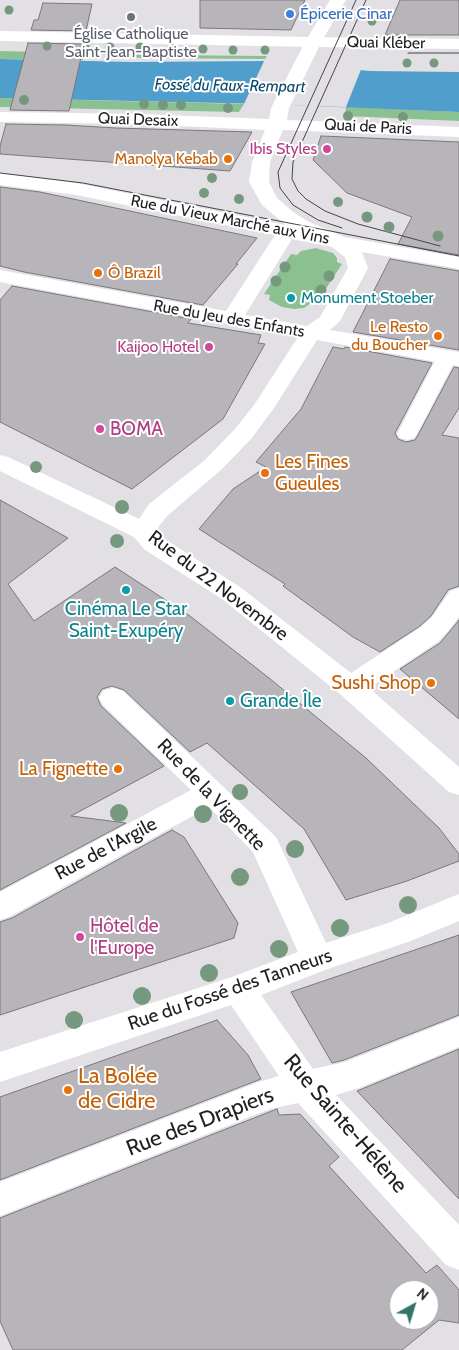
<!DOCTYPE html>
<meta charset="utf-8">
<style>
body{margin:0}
#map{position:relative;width:459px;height:1350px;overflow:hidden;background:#e3e0e5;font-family:Cabin,sans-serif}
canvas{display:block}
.north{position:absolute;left:389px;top:1280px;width:50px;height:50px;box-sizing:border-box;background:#fff;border:1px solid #a5a5a6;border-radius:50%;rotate:39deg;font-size:14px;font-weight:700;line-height:20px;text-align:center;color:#1f1e20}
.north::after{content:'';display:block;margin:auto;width:18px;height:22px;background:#337667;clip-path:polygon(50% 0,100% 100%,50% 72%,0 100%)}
</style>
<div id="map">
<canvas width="459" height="1350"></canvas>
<div class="north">N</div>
</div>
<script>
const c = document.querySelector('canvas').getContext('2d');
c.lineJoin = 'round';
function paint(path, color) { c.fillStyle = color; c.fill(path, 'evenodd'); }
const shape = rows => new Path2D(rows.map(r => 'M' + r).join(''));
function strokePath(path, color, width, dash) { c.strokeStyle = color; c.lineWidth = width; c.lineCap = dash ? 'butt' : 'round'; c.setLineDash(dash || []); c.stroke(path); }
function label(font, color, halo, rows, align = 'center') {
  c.font = font + ' Cabin,sans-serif'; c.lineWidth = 4; c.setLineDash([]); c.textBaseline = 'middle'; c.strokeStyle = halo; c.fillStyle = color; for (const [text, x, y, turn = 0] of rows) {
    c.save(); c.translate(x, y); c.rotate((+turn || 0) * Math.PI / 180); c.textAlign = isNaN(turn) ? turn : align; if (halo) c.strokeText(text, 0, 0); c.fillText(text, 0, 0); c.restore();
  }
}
paint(shape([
 [0,51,154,55,267,56,265,59,142,58,131,57,131,55,84,54,83,60,0,59],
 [0,98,41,99,244,104,239,112,0,107],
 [346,107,459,112,459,121,345,116],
 [316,248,333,253,337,258,337,262,342,264,316,304,311,303,304,308,294,309,282,307,269,300,270,295,264,294,291,254,297,255,301,251]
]), '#8bc090');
paint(shape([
 [0,59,132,62,264,61,370,71,459,72,459,112,265,104,0,98]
]), '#509ecc');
paint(shape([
 [265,59,362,67,346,107,244,104]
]), '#e3e0e5');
const building = shape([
 [200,0,305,0,291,30,200,28,200,0],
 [400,0,459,0,459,35,385,35,400,0],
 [43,3,92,4,86,31,31,30,34,20,38,20,43,3],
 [28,43,84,44,69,111,10,110,28,43],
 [6,124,66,125,116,128,252,132,230,171,0,154,0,146,6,124],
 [321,136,459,142,459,255,398,244,412,217,347,193,313,160,321,136],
 [0,187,40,192,257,238,236,264,238,264,203,305,24,272,0,266,0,187],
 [390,259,459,271,459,350,353,332,390,259],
 [12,286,191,319,188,323,261,335,258,343,265,344,223,419,132,489,0,422,0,300,12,286],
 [333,347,344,349,345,347,432,363,395,433,398,439,406,442,415,440,418,435,454,367,459,368,459,408,442,435,459,438,459,586,448,590,431,616,420,626,380,652,353,637,283,586,285,584,199,529,233,489,266,467,256,462,301,409,333,347],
 [0,500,68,538,8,584,34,621,115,567,190,616,269,678,366,758,439,828,459,854,459,861,407,881,346,900,304,829,207,743,190,752,124,690,112,686,102,689,97,697,101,706,164,766,71,816,126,823,0,890,0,500],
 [459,620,459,719,400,669,440,643,459,620],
 [172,830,184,837,238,923,234,938,0,1015,0,922,12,918,172,830],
 [459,935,459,1015,344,1060,332,1063,291,992,459,935],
 [217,1020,248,1055,261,1079,0,1180,0,1097,217,1020],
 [459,1049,459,1199,357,1091,459,1049],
 [277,1109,279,1115,300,1114,339,1157,329,1166,426,1273,437,1265,459,1290,459,1323,439,1320,402,1350,13,1350,0,1321,0,1218,277,1109],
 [399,1290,429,1290,429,1320,399,1320,399,1290]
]);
paint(building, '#b8b5ba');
strokePath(building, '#7a777b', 1);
paint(shape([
 [447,351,454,353,457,357,417,434,414,438,407,440,400,438,397,434,437,357,440,353,447,351]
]), '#fff');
paint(shape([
 [313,37,459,39,459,49,319,47,289,108,287,120,459,127,459,137,283,130,270,162,269,182,277,198,293,212,307,221,344,237,459,257,459,269,362,252,368,268,340,321,330,330,459,352,459,366,317,340,274,408,251,439,221,470,167,516,156,530,163,538,240,587,351,673,421,627,432,617,450,591,459,588,459,617,450,629,439,641,369,688,459,767,459,795,449,792,340,694,222,599,145,550,134,537,0,471,0,455,8,457,139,519,149,504,205,460,235,429,254,405,298,337,0,282,0,270,226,311,275,235,76,195,0,185,0,173,76,183,286,225,262,205,249,182,252,162,265,130,138,124,0,122,0,112,138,114,269,119,271,108,305,42,307,38,313,37],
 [292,239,332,247,345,257,348,268,320,317,307,326,245,315,292,239],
 [113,688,123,691,276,837,326,943,388,923,459,894,459,921,408,942,325,970,261,995,313,1069,345,1062,459,1017,459,1047,359,1088,336,1095,459,1225,459,1270,446,1265,298,1103,270,1109,0,1216,0,1182,256,1083,279,1076,231,1005,0,1082,0,1052,232,977,298,952,253,852,209,807,11,916,0,920,0,892,191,790,103,705,99,698,103,691,113,688]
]), '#fff');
paint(shape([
 [330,0,346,0,319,46,313,47,0,41,0,31,308,37,330,0]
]), '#fff');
strokePath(shape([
 [366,0,293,162,292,179,298,191,306,199,325,211,358,224,440,246],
 [408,53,459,53],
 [0,173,83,183,459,256],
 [342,228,318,220,293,205,280,188,278,172,356,0]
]), '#454447', 1);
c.fillStyle = '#75987e';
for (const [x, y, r] of [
 [9,10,4.5],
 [314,15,4.5],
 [372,21,4.5],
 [47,46,4.5],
 [85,46,4.5],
 [110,47,4.5],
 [140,47,4.5],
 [172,48,4.5],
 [203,49,4.5],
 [233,50,4.5],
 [265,50,4.5],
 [407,63,4.5],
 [434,63,4.5],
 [24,100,5],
 [144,104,5],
 [163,105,5],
 [181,105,5],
 [228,108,5],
 [348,116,5],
 [403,117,5],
 [212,178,5],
 [204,193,5],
 [239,199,5],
 [338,202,5],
 [367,217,5.5],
 [389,227,5.5],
 [438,236,5.5],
 [285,267,5.5],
 [329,276,5.5],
 [276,281,5.5],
 [321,290,5.5],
 [36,467,6],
 [122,507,7],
 [117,541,7],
 [240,792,8],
 [119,813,9],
 [203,814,9],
 [295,849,9],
 [240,877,9],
 [408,905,9],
 [340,928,9],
 [279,949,9],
 [209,973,9],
 [142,996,9],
 [74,1020,9]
]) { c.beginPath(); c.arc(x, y, r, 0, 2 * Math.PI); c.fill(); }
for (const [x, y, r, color] of [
 [290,14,5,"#3f7fe0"],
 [131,17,5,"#6b7280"],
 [327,149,5,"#d1479c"],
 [228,159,5,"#e8710a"],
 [98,273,5,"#e8710a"],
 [291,298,5,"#0f9aa8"],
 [438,336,5,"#e8710a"],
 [209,347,5,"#d1479c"],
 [100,429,5,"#d1479c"],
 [265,473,5,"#e8710a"],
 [126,590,5,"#0f9aa8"],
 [431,683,5,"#e8710a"],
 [230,701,5,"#0f9aa8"],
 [118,769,5,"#e8710a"],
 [80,937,5,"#d1479c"],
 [68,1090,5,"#e8710a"]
]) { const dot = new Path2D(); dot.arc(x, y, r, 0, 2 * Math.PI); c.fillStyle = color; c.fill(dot); strokePath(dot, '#fff', 2); }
label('16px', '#366cbe', '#fff', [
 ["Épicerie Cinar",300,14]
], 'left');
label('16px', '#5b616d', '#fff', [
 ["Église Catholique",131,34],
 ["Saint-Jean-Baptiste",131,52]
]);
label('16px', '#1f1e20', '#fff', [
 ["Quai Kléber",386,43,1],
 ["Quai Desaix",138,120,2],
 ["Quai de Paris",368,127,3],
 ["Rue du Vieux Marché aux Vins",230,220,11],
 ["Rue du Jeu des Enfants",229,319,10]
]);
label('italic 16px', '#094969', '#fff', [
 ["Fossé du Faux-Rempart",230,86,1]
]);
label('16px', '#b23c85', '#fff', [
 ["Ibis Styles",317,149],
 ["Kaijoo Hotel",199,347]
], 'right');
label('16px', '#c56008', '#fff', [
 ["Manolya Kebab",218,159],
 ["Ô Brazil",108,273,"left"],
 ["Le Resto",428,327],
 ["du Boucher",428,345]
], 'right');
label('16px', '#0d838f', '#fff', [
 ["Monument Stoeber",301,298]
], 'left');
label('19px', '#b23c85', '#fff', [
 ["BOMA",110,429],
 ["Hôtel de",90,926],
 ["l'Europe",90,948]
], 'left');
label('19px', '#c56008', '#fff', [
 ["Les Fines",275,462,"left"],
 ["Gueules",275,484,"left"],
 ["Sushi Shop",421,683],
 ["La Fignette",108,769]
], 'right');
label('19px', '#1f1e20', '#fff', [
 ["Rue du 22 Novembre",218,586,37],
 ["Rue de la Vignette",211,795,46],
 ["Rue de l'Argile",106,849,-28],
 ["Rue du Fossé des Tanneurs",230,990,-19]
]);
label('19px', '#0d838f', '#fff', [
 ["Cinéma Le Star",126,609],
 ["Saint-Exupéry",126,631],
 ["Grande Île",240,701,"left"]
]);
label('22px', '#c56008', '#fff', [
 ["La Bolée",78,1077],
 ["de Cidre",78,1102]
], 'left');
label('22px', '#1f1e20', '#fff', [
 ["Rue des Drapiers",200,1122,-21],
 ["Rue Sainte-Hélène",345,1124,49]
]);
</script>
